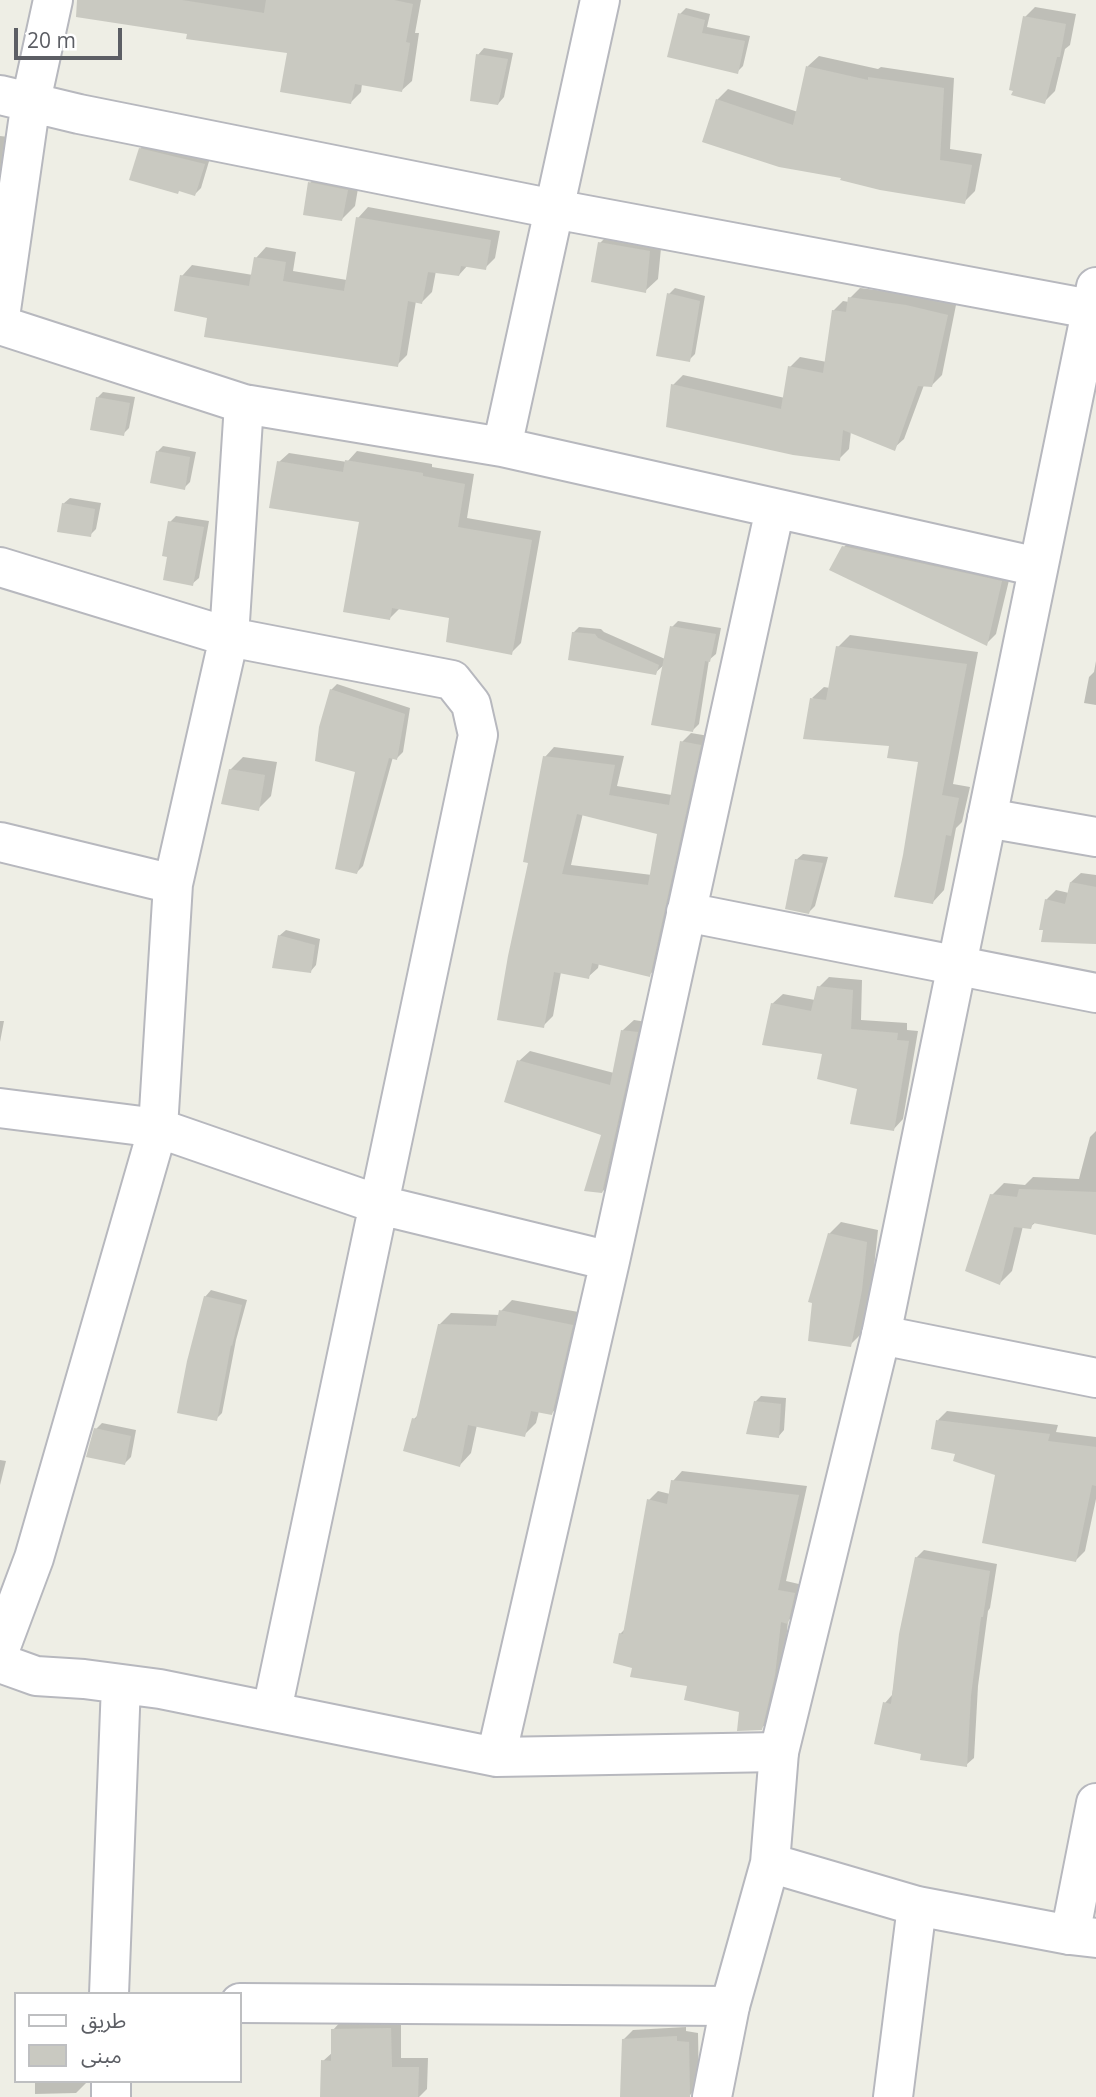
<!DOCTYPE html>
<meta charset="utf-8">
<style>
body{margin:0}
#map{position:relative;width:1096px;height:2097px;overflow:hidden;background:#eeeee5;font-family:"Open Sans","Noto Sans Arabic",sans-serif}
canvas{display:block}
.legend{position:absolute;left:14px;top:1992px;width:228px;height:91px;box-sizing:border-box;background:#fff;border:2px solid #bebfc1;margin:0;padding:9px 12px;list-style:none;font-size:21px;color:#5c5e64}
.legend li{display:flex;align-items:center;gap:14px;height:35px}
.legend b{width:35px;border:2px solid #bebfc1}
.scale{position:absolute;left:14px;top:28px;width:108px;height:32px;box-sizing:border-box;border:4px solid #5c5e64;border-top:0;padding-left:9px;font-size:21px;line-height:24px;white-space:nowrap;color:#5c5e64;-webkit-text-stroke:5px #fff;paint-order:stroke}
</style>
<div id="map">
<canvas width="1096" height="2097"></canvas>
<ul class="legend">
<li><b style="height:9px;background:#fff"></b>طريق</li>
<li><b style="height:19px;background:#c9c9c1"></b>مبنى</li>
</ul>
<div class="scale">20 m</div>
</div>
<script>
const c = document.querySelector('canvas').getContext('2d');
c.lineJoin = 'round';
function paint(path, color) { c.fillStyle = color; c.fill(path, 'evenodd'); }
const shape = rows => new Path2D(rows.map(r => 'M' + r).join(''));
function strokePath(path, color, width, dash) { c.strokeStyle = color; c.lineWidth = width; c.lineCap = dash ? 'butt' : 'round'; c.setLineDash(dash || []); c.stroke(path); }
paint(shape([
 [116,0,421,0,415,33,419,33,412,81,402,90,362,84,361,92,351,102,289,51,189,32],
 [1035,7,1076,14,1070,45,1065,49,1055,91,1044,102,1025,17],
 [686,8,710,14,707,27,750,36,743,66,737,72,680,14],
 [484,48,513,53,504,97,498,104,478,55],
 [819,56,878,69,881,67,954,78,950,149,982,154,975,191,964,202,843,176,717,100,728,89,798,112,808,66],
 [0,136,9,137,0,208],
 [146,143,210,158,201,188,195,194,180,189,140,149],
 [323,170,360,177,355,206,342,219,310,183],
 [368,207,500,231,495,258,485,268,468,265,459,275,436,271,432,292,422,302,416,301,407,355,397,365,209,316,182,276,192,265,253,275,256,258,266,247,296,252,293,271,347,280,358,218],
 [613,230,662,238,658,279,645,291,600,243],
 [675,288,705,296,695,354,689,360,669,294],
 [860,288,916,295,956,305,942,375,932,385,924,385,904,439,894,448,851,431,849,449,839,459,673,385,683,375,785,398,790,367,800,357,827,362,833,311,843,301,849,302,850,298],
 [103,392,135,397,129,428,123,434,97,398],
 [163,446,196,452,190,482,184,488,157,452],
 [357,451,432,464,432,467,474,474,467,518,541,531,521,643,511,653,451,617,400,608,390,618,361,520,279,462,289,453,347,462],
 [70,498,101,503,96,529,90,535,63,504],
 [176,516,209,521,199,578,192,584,170,522],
 [854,536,1011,572,996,634,986,644,844,547],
 [678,621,721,628,716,654,709,660,699,724,693,730,665,664,655,673,573,633,579,627,601,629,604,632,665,659,672,627],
 [850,635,978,652,953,784,970,787,962,822,956,828,944,890,933,902,920,761,812,698,824,687,830,688,838,647],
 [1096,661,1096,705,1084,703,1089,677,1094,672],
 [337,684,410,708,403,752,397,758,393,757,363,866,357,872,357,771,331,690],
 [691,733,709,736,659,966,649,975,599,963,598,968,588,977,561,972,553,1016,543,1026,530,862,545,757,554,747,624,756,617,786,672,795,682,742],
 [583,813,659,832,652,875,571,865],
 [243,757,277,762,271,796,258,809,230,770],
 [803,854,828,857,815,906,809,912,796,860],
 [1081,873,1096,875,1096,942,1046,900,1056,890,1069,893,1071,882],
 [286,930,320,939,316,965,310,972,279,936],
 [829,977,862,980,861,1020,907,1023,907,1030,918,1031,903,1119,893,1130,859,1088,772,1004,783,994,815,1000,819,987],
 [634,1020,647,1022,613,1181,602,1192,604,1134,519,1061,530,1051,614,1073,623,1030],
 [0,1021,4,1021,0,1042],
 [1096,1131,1096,1233,1036,1222,1030,1227,1023,1226,1012,1271,1000,1283,992,1195,1004,1183,1025,1185,1033,1177,1079,1179,1090,1137],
 [841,1222,878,1230,873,1277,862,1333,850,1345,829,1234],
 [211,1290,247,1300,236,1340,222,1413,216,1419,205,1297],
 [512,1300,584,1313,563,1401,552,1413,539,1411,536,1423,524,1435,477,1425,471,1453,460,1465,414,1419,419,1414,439,1325,451,1313,500,1315,501,1311],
 [761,1396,786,1398,784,1430,778,1437,755,1402],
 [947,1411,1058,1425,1056,1432,1096,1437,1096,1499,1085,1551,1076,1560,997,1474,957,1453,938,1420],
 [102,1423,136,1430,131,1457,125,1463,96,1429],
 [0,1460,6,1461,0,1485],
 [682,1471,807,1486,786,1581,803,1585,797,1612,788,1621,784,1664,770,1719,761,1729,741,1710,689,1685,633,1667,620,1634,626,1628,649,1500,658,1491,670,1494,673,1481],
 [924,1550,997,1564,990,1608,988,1611,978,1686,974,1758,966,1765,923,1752,885,1703,892,1695,916,1558],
 [401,2019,401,2058,428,2058,427,2089,419,2097,339,2097,323,2061,333,2052,333,2030,342,2020],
 [686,2027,686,2031,698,2033,699,2086,689,2096,621,2097,623,2040,633,2030],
 [35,2081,88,2081,76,2093,35,2094]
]), '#0003');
paint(shape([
 [77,0,182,0,264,13,266,0,394,0,413,4,406,42,410,43,402,92,355,84,351,104,280,92,287,53,186,39,187,34,76,17],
 [678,13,705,20,702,33,745,41,738,74,667,57],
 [1023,16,1066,24,1060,57,1057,57,1045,104,1011,95,1013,91,1009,90],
 [476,54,508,59,498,105,470,101],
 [806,66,868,80,868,77,944,88,940,160,972,165,965,204,880,190,840,180,841,178,779,167,702,142,716,99,793,125],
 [139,148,205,164,195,196,179,191,178,194,129,180],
 [308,182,348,190,342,221,303,215],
 [356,217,491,240,486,270,461,266,459,276,428,272,422,304,408,301,398,367,204,337,207,318,174,311,180,275,249,286,254,257,286,262,283,281,344,291],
 [598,242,650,251,646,293,591,282],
 [667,293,700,301,690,362,656,356],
 [848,297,906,305,948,315,932,387,918,386,895,451,843,430,840,461,793,455,666,427,671,384,781,409,788,366,823,373,832,310,846,312],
 [96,397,130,403,124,436,90,430],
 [156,451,190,457,185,490,150,483],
 [345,460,423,473,423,476,465,484,458,527,532,540,512,655,446,642,449,618,392,608,390,620,343,612,359,522,269,508,277,461,343,472],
 [62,503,95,509,91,537,57,532],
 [168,521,204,527,193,586,163,580,167,557,162,556],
 [842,546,1002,581,987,646,829,570],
 [670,626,716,634,710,662,705,661,693,732,651,725],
 [572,632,595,634,598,638,659,665,656,675,568,660],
 [836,646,967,664,942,795,959,798,951,836,946,835,933,904,894,897,903,855,918,762,887,758,889,746,803,739,810,698,826,700],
 [330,689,405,714,397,760,389,758,357,874,335,869,355,772,315,761,319,727],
 [680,741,701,745,650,977,592,963,589,979,554,972,544,1028,497,1020,508,956,528,863,523,862,543,756,615,765,609,795,669,805],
 [577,814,657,834,648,885,562,874],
 [229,769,265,775,259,811,221,804],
 [795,859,823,863,809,914,785,909],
 [1070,882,1096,887,1096,944,1041,942,1043,930,1039,930,1045,899,1065,904],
 [278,935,315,945,311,973,272,968],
 [817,986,853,990,851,1029,898,1033,897,1040,909,1041,894,1131,850,1124,857,1089,817,1079,822,1054,762,1045,771,1003,811,1011],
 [621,1030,638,1032,602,1193,584,1191,601,1135,504,1102,517,1060,610,1085],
 [1019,1189,1096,1192,1096,1235,1033,1223,1031,1229,1014,1227,1000,1285,965,1271,990,1194,1017,1197],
 [828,1233,867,1242,862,1290,851,1347,808,1341,812,1303,808,1302],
 [204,1296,242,1305,232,1346,231,1345,217,1421,177,1413,187,1361],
 [499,1310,573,1325,552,1415,531,1411,525,1437,468,1425,460,1467,403,1451,412,1418,416,1419,438,1324,496,1326],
 [754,1401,781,1404,779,1438,746,1434],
 [936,1420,1050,1434,1048,1441,1096,1447,1096,1486,1092,1485,1076,1562,982,1543,995,1475,953,1461,955,1454,931,1449],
 [94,1428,131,1436,125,1465,86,1457],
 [671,1480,799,1495,778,1590,795,1593,788,1624,781,1622,775,1675,762,1730,737,1731,739,1712,684,1700,687,1686,630,1677,632,1668,613,1663,619,1633,623,1634,647,1499,667,1504],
 [915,1557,990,1571,983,1617,981,1617,971,1695,967,1767,920,1760,921,1754,874,1744,883,1702,891,1704,899,1634],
 [391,2028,392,2067,419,2067,418,2097,320,2097,321,2060,331,2061,331,2029],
 [677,2036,677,2041,689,2042,690,2097,620,2097,622,2039]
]), '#c9c9c1');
const minor = shape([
 [0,95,79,114,554,209,1096,310],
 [0,317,31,101,53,0],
 [0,325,244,404,502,447,1038,567],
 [502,447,600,0],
 [0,567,229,637,452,680,471,704,478,735,272,1710],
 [987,818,1096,837],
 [0,842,173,884],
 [686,912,1096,993],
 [0,1108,158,1128,380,1205,610,1261],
 [881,1335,1096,1378],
 [0,1649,34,1558,158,1128,173,884,229,637,244,404],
 [0,1663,36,1676,84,1679,160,1689,496,1757,779,1752],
 [496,1757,610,1261,775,509],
 [1070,1935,1096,1803],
 [109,1994,121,1684],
 [240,2003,730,2006],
 [111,2081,111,2097],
 [893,2097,917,1906]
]);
const tertiary = shape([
 [770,1863,917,1906,1070,1935,1096,1938],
 [712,2097,730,2006,770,1863,779,1752,881,1335,1096,287]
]);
strokePath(minor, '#b7b8be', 42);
strokePath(tertiary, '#b7b8be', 42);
strokePath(minor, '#fff', 38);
strokePath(tertiary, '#fff', 38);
</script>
